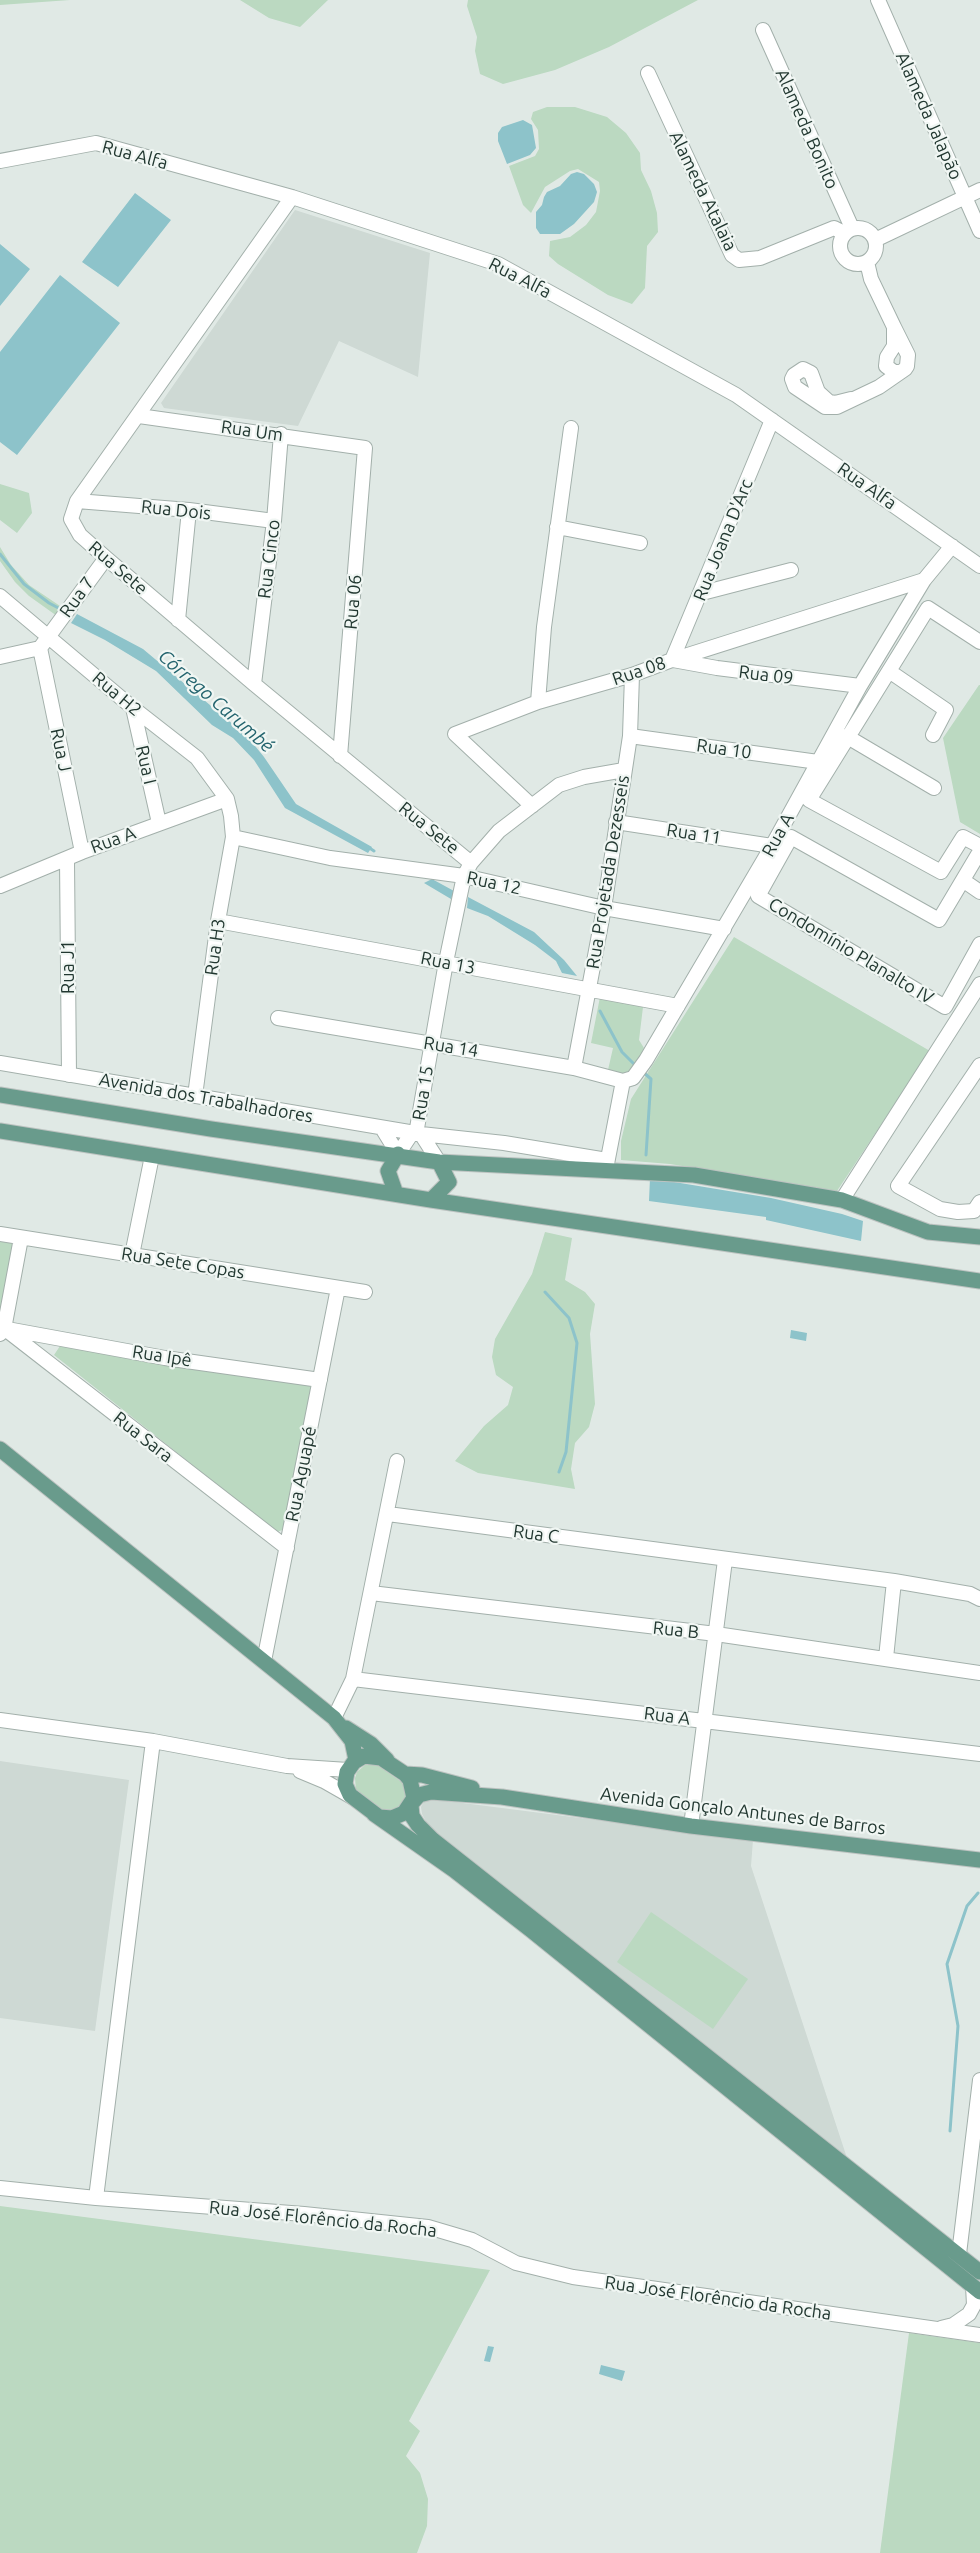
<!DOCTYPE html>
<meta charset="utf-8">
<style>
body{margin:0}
canvas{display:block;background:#e0e9e5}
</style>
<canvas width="980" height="2553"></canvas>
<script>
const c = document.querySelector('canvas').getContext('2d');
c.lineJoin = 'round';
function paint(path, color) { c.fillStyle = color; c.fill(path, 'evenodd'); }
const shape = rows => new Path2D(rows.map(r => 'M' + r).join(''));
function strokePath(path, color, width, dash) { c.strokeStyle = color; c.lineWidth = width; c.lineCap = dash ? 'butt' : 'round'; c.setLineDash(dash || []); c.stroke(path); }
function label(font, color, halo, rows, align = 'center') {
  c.font = font + ' Ubuntu,sans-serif'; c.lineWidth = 4.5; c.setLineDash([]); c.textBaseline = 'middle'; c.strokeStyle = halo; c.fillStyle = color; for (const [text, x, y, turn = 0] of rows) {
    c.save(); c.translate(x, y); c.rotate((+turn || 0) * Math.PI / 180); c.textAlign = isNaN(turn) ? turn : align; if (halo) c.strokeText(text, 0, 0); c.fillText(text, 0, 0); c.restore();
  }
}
paint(shape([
 [295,210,430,253,418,377,339,341,298,426,164,408,161,403],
 [0,1761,129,1780,95,2031,0,2018],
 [439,1800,753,1840,751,1866,847,2158,430,1829,422,1814,421,1807,424,1801]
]), '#ced9d4');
paint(shape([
 [0,0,70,0,0,5],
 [240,0,328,0,300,27,269,18],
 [468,0,698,0,609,47,555,70,503,84,480,74,475,51,477,37,467,6],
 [547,107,575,107,607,117,626,133,640,153,641,170,651,191,657,213,658,232,647,246,645,288,632,304,608,295,558,264,549,256,550,241,570,237,586,225,596,212,600,191,599,182,578,169,570,171,545,187,531,213,523,205,509,166,535,156,539,149,538,130,531,119,533,112],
 [0,484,29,493,32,513,17,533,0,520],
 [0,547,11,565,29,585,63,608,57,616,29,596,15,582,0,561],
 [979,685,980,685,980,834,960,822,943,738],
 [734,937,930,1051,837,1191,670,1164,621,1160,621,1141,631,1099],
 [600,997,643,1007,639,1040,644,1048,639,1061,630,1072,624,1074,608,1070,613,1048,591,1043],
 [545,1232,572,1238,565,1280,585,1292,595,1304,590,1334,595,1404,589,1427,575,1443,571,1469,575,1489,478,1473,455,1461,484,1426,508,1405,513,1387,496,1375,492,1357,495,1339,532,1274],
 [0,1238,15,1240,0,1314],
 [60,1346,314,1386,285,1529,277,1532,54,1355],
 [376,1764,403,1783,408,1797,403,1808,383,1812,356,1791,355,1778,357,1772,365,1765],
 [651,1912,748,1979,713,2029,617,1962],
 [0,2206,490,2270,409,2421,420,2431,406,2456,420,2473,428,2499,427,2526,417,2553,0,2553],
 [909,2333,980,2343,980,2553,880,2553]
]), '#bbd9c1');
paint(shape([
 [523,120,532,125,536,148,530,155,507,164,498,141,498,133,502,127],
 [577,172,584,174,594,184,597,192,594,202,574,224,560,234,540,234,536,228,536,212,542,205,544,197,547,192,560,186,571,174],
 [135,193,171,220,118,287,82,262],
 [0,244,30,269,0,306],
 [60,275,120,323,17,455,0,442,0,352],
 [77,614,143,649,247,736,264,757,296,804,372,847,368,853,285,808,254,760,233,738,212,725,156,671,105,640,71,623],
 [432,879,454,891,451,899,424,883],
 [468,897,534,932,564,960,577,976,562,973,556,961,535,945,488,916,467,908],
 [650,1178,771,1198,842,1214,863,1221,861,1241,766,1220,766,1217,649,1201],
 [791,1330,807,1333,806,1341,790,1338],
 [488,2346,494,2347,490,2362,484,2361],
 [601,2365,625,2371,622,2381,599,2374]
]), '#8dc3ca');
strokePath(shape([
 [0,554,24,584,49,603,64,611],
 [368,847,374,851],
 [600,1011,622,1052,636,1066],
 [643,1072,651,1079,646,1155],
 [545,1292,569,1318,577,1343,566,1452,559,1472],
 [950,2131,958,2026,947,1964,967,1906,978,1893]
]), '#8dc3ca', 3);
const minor = shape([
 [878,0,980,231],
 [763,30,852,228],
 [648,73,732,255,739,260,760,258,834,228,844,233],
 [0,161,96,143,292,197,498,264,736,395,980,566],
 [292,197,77,501,71,519,80,535,106,558,254,684,471,863],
 '840 246a18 18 0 1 1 36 0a18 18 0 1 1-36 0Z',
 [875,240,980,190],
 [867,262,871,279,894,327],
 [851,399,835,403,829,402,818,392,811,373,803,369,794,375,792,379,795,387,825,407,837,407,879,387,905,369,907,366,908,355,894,327,894,346,887,357,886,366,894,372,899,372],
 [139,416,365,448,340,756],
 [77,501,189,510,274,521],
 [557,527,640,543],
 [702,593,791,570],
 [0,596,133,708,197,758,227,799,231,816,233,837,218,921,195,1096],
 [178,620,189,510],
 [980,642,928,608,809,800,941,872,963,837,980,846],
 [40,648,82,852],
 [0,657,40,648,106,558],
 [672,660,772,420],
 [673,660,717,668,860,686],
 [889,671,946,710,933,735],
 [254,684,274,521,281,434],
 [538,702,544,627,571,428],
 [133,708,159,823],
 [630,736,818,762],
 [846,736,934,788],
 [532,806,455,734,538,702,632,675,672,660,924,580],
 [616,822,772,846],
 [233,837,330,858,464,876,604,908,724,929],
 [980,851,939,920,791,837,758,896,945,1007,980,944],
 [67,860,69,1075],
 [964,881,980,892],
 [0,886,82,852,227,799],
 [218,921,678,1006],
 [278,1018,574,1068,623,1081],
 [0,1063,421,1134,504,1143,607,1160],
 [980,1065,898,1186,940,1209,958,1212,974,1211,980,1202],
 [574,1068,604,908,630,736,632,675],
 [623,1081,633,1078,646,1060,772,846,860,686,924,580,952,546],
 [382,1128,398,1154,412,1133],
 [416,1134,446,962,464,876,471,863,499,831,559,785,584,777,624,770],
 [421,1134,439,1162],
 [606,1169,623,1081],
 [842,1200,980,984],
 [0,1234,365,1292],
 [132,1255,152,1156],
 [0,1325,287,1548],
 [7,1329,165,1358,320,1380],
 [0,1334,4,1329,21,1238],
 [388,1514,894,1581,970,1594,980,1599],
 [371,1593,716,1634,980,1673],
 [886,1658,894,1581],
 [264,1661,338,1288],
 [353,1679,980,1754],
 [334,1718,353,1679,397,1461],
 [0,1720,153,1741,287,1766,348,1770],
 [300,1771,324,1781,352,1797],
 [691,1826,725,1560],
 [0,2188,96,2198,304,2214,428,2227,472,2240,516,2263,573,2277,980,2335],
 [96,2198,153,1741],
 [959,2254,980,2080],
 [941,2328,953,2325,969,2314,974,2305,973,2286]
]);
const major = shape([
 [0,1095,211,1129,439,1162,694,1175,842,1200,928,1232,980,1237],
 [0,1131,431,1200,980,1281],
 [396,1194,388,1171,398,1154],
 [431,1200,449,1182,439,1162],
 [0,1449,334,1718,352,1741,356,1760],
 [346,1728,371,1744,387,1760],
 [364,1756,381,1758,405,1774,410,1780,414,1798,404,1813,392,1818,379,1817,350,1795,345,1784,347,1772,354,1762,364,1756],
 [405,1774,422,1775,472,1788],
 [412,1803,419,1795,431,1792,502,1797,691,1826,980,1860],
 [411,1805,412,1816,418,1825,433,1840,980,2272],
 [374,1814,454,1870,531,1930,980,2292]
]);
strokePath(minor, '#a3b0ab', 16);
strokePath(major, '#bdc3c1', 17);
strokePath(minor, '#fff', 14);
strokePath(major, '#699b8c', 15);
label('18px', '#223831', '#f0f6f3', [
 ["Alameda Jalapão",929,116,66],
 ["Alameda Bonito",807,129,66],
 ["Rua Alfa",135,155,15],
 ["Alameda Atalaia",703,191,64],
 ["Rua Alfa",520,278,27],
 ["Rua Um",252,431,8],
 ["Rua Alfa",867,486,35],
 ["Rua Dois",176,510,6],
 ["Rua Joana D'Arc",723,540,-68],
 ["Rua Cinco",269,559,-83],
 ["Rua Sete",118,568,41],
 ["Rua 7",77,597,-54],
 ["Rua 06",353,602,-85],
 ["Rua 08",639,671,-19],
 ["Rua 09",766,675,7],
 ["Rua H2",117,694,40],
 ["Rua 10",724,749,8],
 ["Rua J",61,750,78],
 ["Rua I",146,765,77],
 ["Rua Sete",429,828,39],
 ["Rua 11",694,834,9],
 ["Rua A",778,835,-61],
 ["Rua A",113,840,-20],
 ["Rua Projetada Dezesseis",608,872,-81],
 ["Rua 12",494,883,12],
 ["Rua H3",215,947,-82],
 ["Condomínio Planalto IV",851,951,31],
 ["Rua 13",448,963,11],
 ["Rua J1",68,967,-90],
 ["Rua 14",451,1047,9],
 ["Rua 15",423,1093,-81],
 ["Avenida dos Trabalhadores",206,1098,10],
 ["Rua Sete Copas",183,1263,9],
 ["Rua Ipê",162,1356,9],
 ["Rua Sara",143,1437,38],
 ["Rua Aguapé",301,1474,-79],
 ["Rua C",536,1534,8],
 ["Rua B",676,1630,6],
 ["Rua A",667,1716,7],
 ["Avenida Gonçalo Antunes de Barros",743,1811,7],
 ["Rua José Florêncio da Rocha",323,2219,6],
 ["Rua José Florêncio da Rocha",718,2298,8]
]);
label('italic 19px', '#23646e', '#f0f6f3', [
 ["Córrego Carumbé",216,701,41]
]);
</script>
